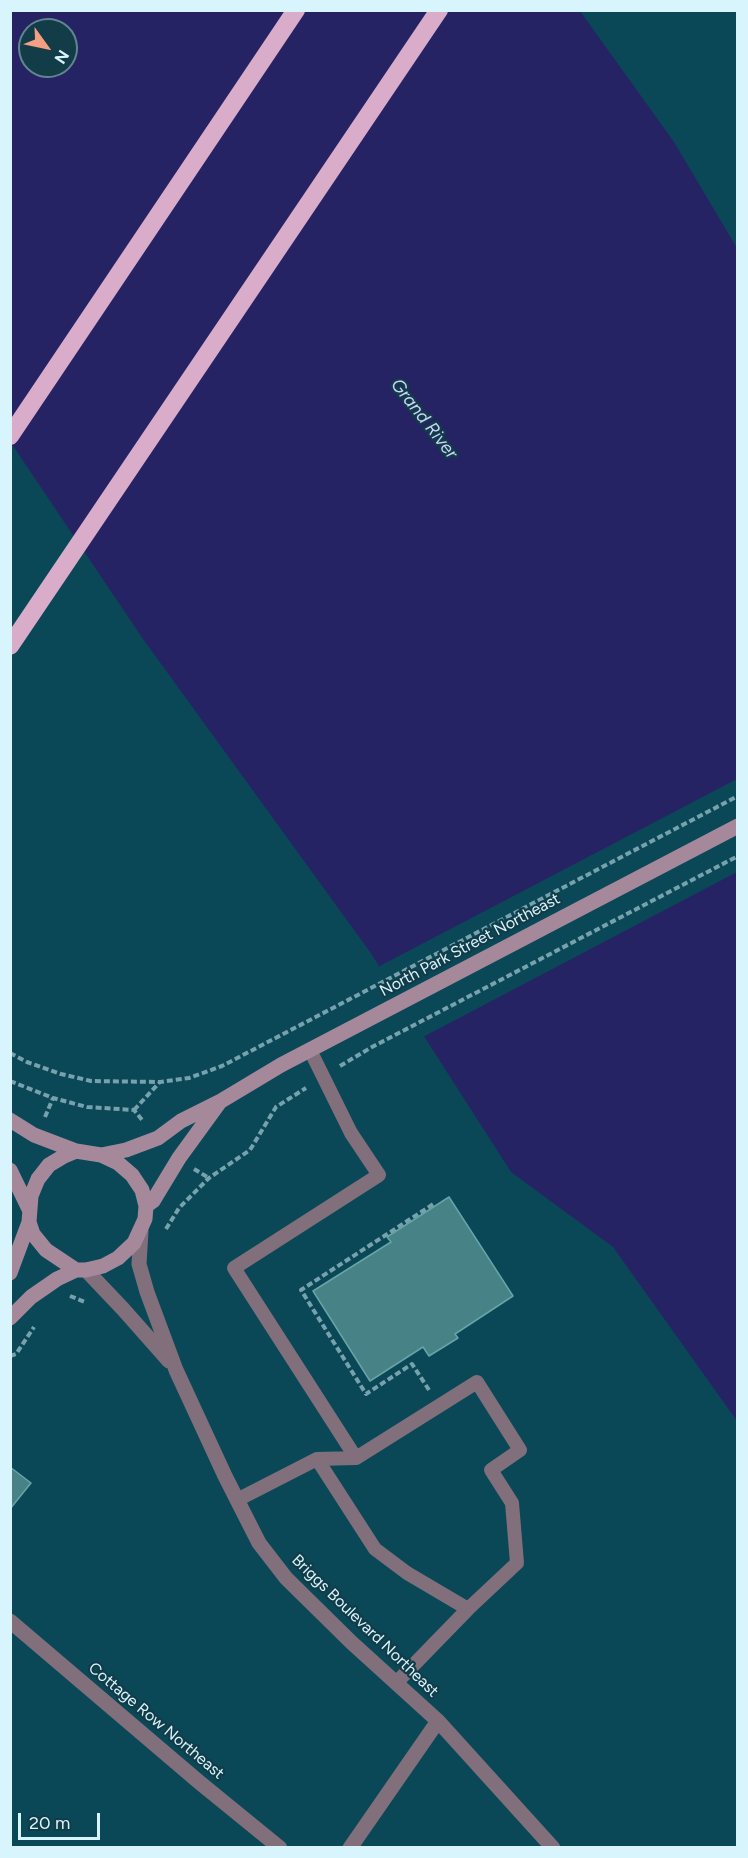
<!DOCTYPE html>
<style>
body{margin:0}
#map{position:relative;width:748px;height:1858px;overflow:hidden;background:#0b4857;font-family:Figtree,sans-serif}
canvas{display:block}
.frame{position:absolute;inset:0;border:12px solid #d8f4fd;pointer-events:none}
.north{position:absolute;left:18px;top:18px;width:60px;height:60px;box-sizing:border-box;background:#113c48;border:2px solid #618690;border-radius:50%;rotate:123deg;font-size:16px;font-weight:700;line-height:24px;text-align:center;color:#d8f4fd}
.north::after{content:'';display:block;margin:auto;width:21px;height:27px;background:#f39f83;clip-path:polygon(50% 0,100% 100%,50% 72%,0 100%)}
.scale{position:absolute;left:18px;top:1813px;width:82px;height:27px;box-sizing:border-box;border:3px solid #d8f4fd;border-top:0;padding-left:8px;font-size:18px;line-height:21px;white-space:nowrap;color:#d8f4fd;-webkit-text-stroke:4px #113c48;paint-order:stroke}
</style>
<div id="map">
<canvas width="748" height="1858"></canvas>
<div class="frame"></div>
<div class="north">N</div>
<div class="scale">20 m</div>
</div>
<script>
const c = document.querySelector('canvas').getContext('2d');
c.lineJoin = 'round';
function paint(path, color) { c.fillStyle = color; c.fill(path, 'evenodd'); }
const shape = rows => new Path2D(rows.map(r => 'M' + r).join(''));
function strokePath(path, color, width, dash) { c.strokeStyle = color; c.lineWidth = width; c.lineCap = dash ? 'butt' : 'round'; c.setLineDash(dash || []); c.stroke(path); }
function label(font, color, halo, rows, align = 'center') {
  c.font = font + ' Figtree,sans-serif'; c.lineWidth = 4.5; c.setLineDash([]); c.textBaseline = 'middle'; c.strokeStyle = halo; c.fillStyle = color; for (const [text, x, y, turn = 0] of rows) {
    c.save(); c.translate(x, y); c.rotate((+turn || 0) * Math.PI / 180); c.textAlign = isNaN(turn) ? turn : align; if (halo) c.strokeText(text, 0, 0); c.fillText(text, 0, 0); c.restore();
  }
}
paint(shape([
 [10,11,580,11,674,142,737,248,737,1421,613,1247,511,1172,370,952,143,639,11,443],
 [30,30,66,30,66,66,30,66]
]), '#262365');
paint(shape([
 [737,779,737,872,421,1038,376,968]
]), '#0b4857');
const building = shape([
 [449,1197,513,1296,455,1334,458,1338,429,1356,423,1347,370,1381,313,1291,391,1242,387,1237,449,1197],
 [10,1467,31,1483,10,1509,10,1467]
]);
paint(building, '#478386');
strokePath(building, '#67a4a7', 1.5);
strokePath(shape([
 [10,1053,27,1062,61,1074,91,1081,160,1082,189,1078,222,1066,738,796],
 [340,1066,372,1047,738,856],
 [10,1081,53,1098,87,1107,134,1110,143,1121],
 [134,1110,159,1083],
 [45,1117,53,1098],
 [194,1169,209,1178],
 [166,1229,179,1208,209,1178,250,1150,276,1107,306,1088],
 [70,1296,85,1302],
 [10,1356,16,1354,34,1327],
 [429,1390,412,1364,366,1394,301,1290,435,1203]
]), '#76a1ad', 4, [6, 3]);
strokePath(shape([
 [310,1050,351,1133,379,1175,234,1268,356,1458],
 [317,1459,375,1549,407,1573,468,1609],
 [237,1500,317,1459,356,1458,477,1382,520,1450,491,1470,512,1503,517,1563,468,1609,396,1683]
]), '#816f7b', 14);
strokePath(shape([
 [141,1231,139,1264,147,1292,176,1370,225,1476,259,1543,286,1578,351,1642,438,1721,553,1848],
 [86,1270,123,1309,169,1361],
 [10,1621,199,1782,280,1848],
 [350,1848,438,1721]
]), '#816f7b', 15);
strokePath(shape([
 [10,1120,34,1135,76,1151],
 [76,1151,101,1155,118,1163,132,1175,142,1190,146,1206,145,1219,134,1243,118,1258,103,1266,86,1270,76,1270,46,1250,33,1234,29,1222,31,1196,38,1179,49,1165,64,1156,76,1151],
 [101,1155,126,1150,158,1138,181,1121,221,1101,281,1065,738,826],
 [10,1170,29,1209],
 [146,1206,153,1201,179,1158,219,1103],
 [10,1273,29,1222],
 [10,1318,31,1297,57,1279,76,1270]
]), '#a5899b', 15);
strokePath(shape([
 [10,436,296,10],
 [10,646,439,10]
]), '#d9adca', 18);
label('16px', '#d8f4fd', '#113c48', [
 ["North Park Street Northeast",470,945,-28],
 ["Briggs Boulevard Northeast",365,1626,44],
 ["Cottage Row Northeast",156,1721,40]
]);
label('italic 18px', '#cdd2fb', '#113c48', [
 ["Grand River",424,419,52]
]);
</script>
